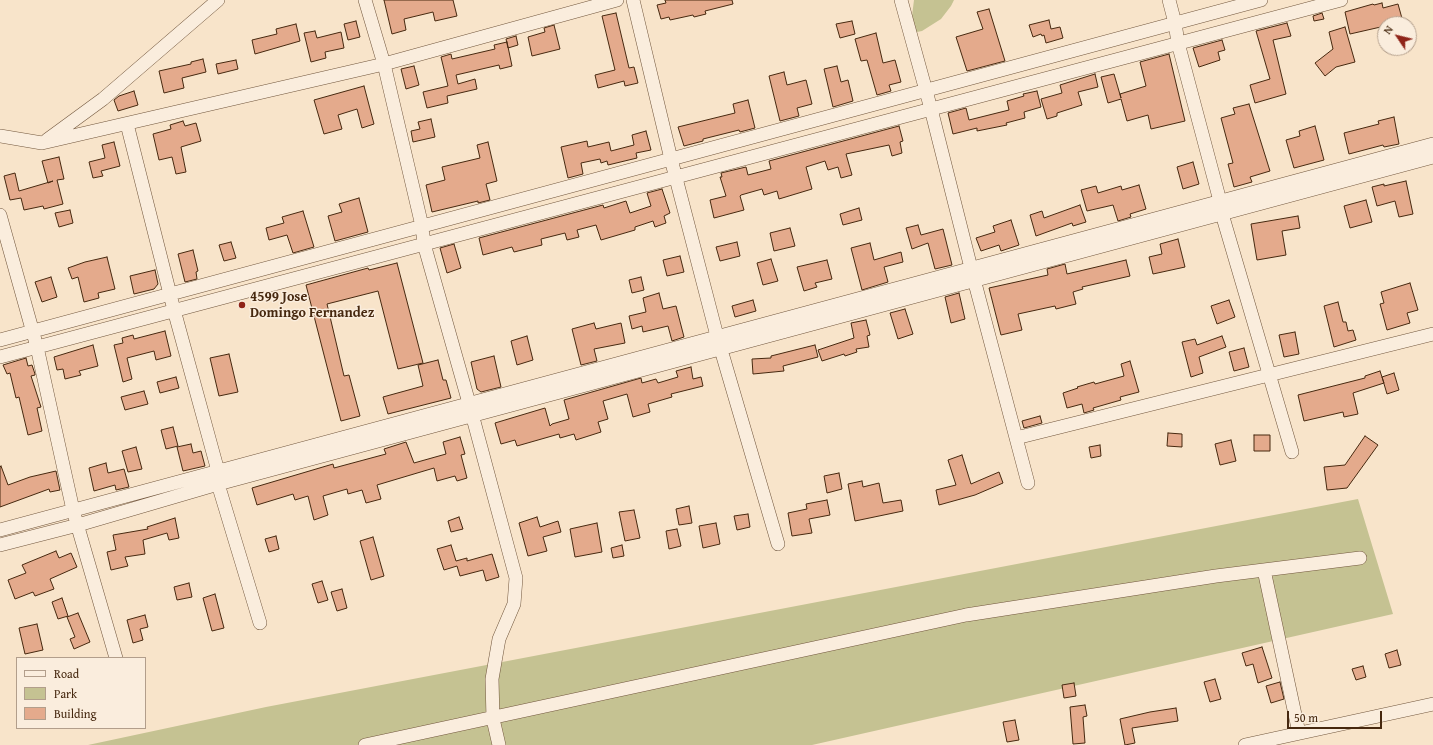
<!DOCTYPE html>
<style>
body{margin:0}
#map{position:relative;width:1433px;height:745px;overflow:hidden;background:#f8e4ca;font-family:"Gentium Book Plus",serif}
canvas{display:block}
.legend{position:absolute;left:16px;top:657px;width:130px;height:72px;box-sizing:border-box;background:#faeddd;border:1px solid #b29e8b;margin:0;padding:5px 7px;list-style:none;font-size:12px;color:#46280f}
.legend li{display:flex;align-items:center;gap:8px;height:20px}
.legend b{width:20px;border:1px solid #b29e8b}
.north{position:absolute;left:1377px;top:16px;width:40px;height:40px;box-sizing:border-box;background:#faeddd;border:1px solid #b29e8b;border-radius:50%;rotate:305deg;font-size:11px;font-weight:700;line-height:16px;text-align:center;color:#46280f}
.north::after{content:'';display:block;margin:auto;width:14px;height:18px;background:#8f2418;clip-path:polygon(50% 0,100% 100%,50% 72%,0 100%)}
.scale{position:absolute;left:1287px;top:711px;width:95px;height:18px;box-sizing:border-box;border:2px solid #46280f;border-top:0;padding-left:5px;font-size:12px;line-height:14px;white-space:nowrap;color:#46280f;-webkit-text-stroke:3px #faeddd;paint-order:stroke}
</style>
<div id="map">
<canvas width="1433" height="745"></canvas>
<ul class="legend">
<li><b style="height:5px;background:#faeddd"></b>Road</li>
<li><b style="height:11px;background:#c5c292"></b>Park</li>
<li><b style="height:11px;background:#e4aa8c"></b>Building</li>
</ul>
<div class="north">N</div>
<div class="scale">50 m</div>
</div>
<script>
const c = document.querySelector('canvas').getContext('2d');
c.lineJoin = 'round';
function paint(path, color) { c.fillStyle = color; c.fill(path, 'evenodd'); }
const shape = rows => new Path2D(rows.map(r => 'M' + r).join(''));
function strokePath(path, color, width, dash) { c.strokeStyle = color; c.lineWidth = width; c.lineCap = dash ? 'butt' : 'round'; c.setLineDash(dash || []); c.stroke(path); }
function label(font, color, halo, rows, align = 'center') {
  c.font = font + ' "Gentium Book Plus",serif'; c.lineWidth = 3; c.setLineDash([]); c.textBaseline = 'middle'; c.strokeStyle = halo; c.fillStyle = color; for (const [text, x, y, turn = 0] of rows) {
    c.save(); c.translate(x, y); c.rotate((+turn || 0) * Math.PI / 180); c.textAlign = isNaN(turn) ? turn : align; if (halo) c.strokeText(text, 0, 0); c.fillText(text, 0, 0); c.restore();
  }
}
paint(shape([
 [914,0,954,0,951,6,941,19,922,31,917,32,912,29,911,24],
 [1358,499,1393,614,812,745,88,745,266,707]
]), '#c5c292');
const building = shape([
 [384,0,453,0,457,16,435,21,433,12,404,19,406,30,392,34,384,0],
 [665,0,732,0,733,4,705,11,706,14,694,17,693,15,670,20,669,17,661,19,657,5,666,3,665,0],
 [1382,3,1383,8,1398,4,1403,22,1395,24,1385,24,1385,26,1350,34,1345,12,1373,4,1374,5,1382,3],
 [989,9,1005,61,967,71,956,37,983,29,977,12,989,9],
 [616,13,629,68,634,67,638,83,625,86,624,81,598,88,595,75,615,70,602,16,616,13],
 [1322,13,1324,19,1314,21,1313,16,1322,13],
 [1049,20,1051,29,1060,27,1063,38,1046,43,1044,35,1042,36,1041,34,1033,37,1029,25,1049,20],
 [356,21,360,37,348,40,344,24,356,21],
 [852,21,855,34,840,38,836,24,852,21],
 [1287,23,1291,36,1273,40,1286,94,1255,103,1250,85,1270,79,1256,31,1287,23],
 [296,24,300,41,255,54,252,40,277,34,276,29,296,24],
 [554,25,560,49,532,56,528,37,545,32,544,28,554,25],
 [1345,27,1355,62,1336,67,1325,76,1315,63,1333,49,1329,32,1345,27],
 [315,31,317,38,341,32,344,48,325,52,326,58,311,62,304,33,315,31],
 [876,33,883,63,895,60,901,82,889,85,891,91,877,95,867,60,861,61,855,39,876,33],
 [516,36,518,45,508,48,506,39,516,36],
 [1222,40,1225,50,1218,52,1220,60,1199,67,1193,48,1222,40],
 [507,42,512,66,500,69,499,65,456,75,458,84,475,79,477,89,447,96,448,103,427,108,423,92,448,86,441,57,451,54,452,59,495,49,494,45,507,42],
 [1169,54,1185,121,1151,129,1148,115,1127,121,1121,99,1108,103,1101,77,1114,74,1121,98,1120,94,1146,86,1140,62,1169,54],
 [203,59,206,72,182,78,184,88,164,93,159,71,191,64,191,62,203,59],
 [236,60,238,69,218,74,216,64,236,60],
 [414,66,419,85,406,89,401,69,414,66],
 [837,66,841,82,848,80,853,101,833,107,824,69,837,66],
 [784,72,787,85,806,80,812,104,797,108,799,116,780,121,769,76,784,72],
 [1095,74,1098,87,1078,92,1082,105,1057,113,1057,116,1047,119,1041,99,1062,93,1060,85,1095,74],
 [364,86,374,124,362,128,357,109,338,115,342,129,324,134,314,100,364,86],
 [134,91,138,105,118,111,114,100,119,96,134,91],
 [1037,91,1041,107,1024,112,1025,118,1006,123,1007,125,977,131,977,128,953,134,948,113,966,108,969,120,1009,110,1007,101,1024,96,1023,94,1037,91],
 [748,100,755,128,740,132,739,130,703,139,703,141,684,146,678,127,735,113,733,104,748,100],
 [1249,104,1270,171,1250,177,1252,182,1234,187,1228,164,1233,163,1221,118,1235,114,1233,108,1249,104],
 [1394,117,1399,144,1384,147,1383,145,1349,154,1344,133,1379,124,1378,121,1394,117],
 [431,119,435,137,413,142,411,131,420,129,418,122,431,119],
 [183,121,185,126,196,123,201,141,181,147,186,172,176,174,172,157,159,160,153,134,171,129,170,125,183,121],
 [899,126,903,141,900,142,902,153,892,156,889,145,846,154,852,175,841,178,838,167,828,170,825,161,806,167,812,189,779,199,777,191,764,195,762,189,741,195,740,196,744,210,714,218,710,200,726,196,720,177,722,177,721,173,746,167,748,175,771,169,769,161,899,126],
 [1315,126,1324,160,1294,168,1286,140,1300,136,1299,131,1315,126],
 [646,131,651,150,636,153,637,158,608,165,607,161,601,163,600,159,581,163,583,174,568,178,561,147,587,141,588,147,609,142,611,151,634,145,632,135,646,131],
 [114,142,120,166,101,171,103,176,93,178,89,162,105,158,102,145,114,142],
 [488,142,497,181,486,184,490,200,478,203,478,201,432,212,426,185,445,180,442,167,480,158,477,145,488,142],
 [59,157,64,179,57,180,63,204,44,209,43,206,24,210,21,198,10,200,4,176,15,173,19,191,53,181,48,183,42,161,59,157],
 [1193,162,1199,184,1183,189,1177,167,1193,162],
 [1406,181,1413,214,1399,217,1395,201,1377,206,1372,187,1384,184,1384,186,1406,181],
 [1139,185,1146,209,1130,214,1131,217,1118,221,1113,205,1087,211,1081,190,1096,186,1098,193,1121,186,1122,190,1139,185],
 [662,189,670,213,664,216,666,223,655,227,653,221,635,227,635,230,601,240,596,225,577,230,579,237,567,240,565,233,541,239,542,245,514,252,512,247,483,255,479,238,603,205,604,208,626,201,630,213,651,206,647,193,662,189],
 [359,198,368,232,335,241,328,216,342,212,339,204,359,198],
 [1366,200,1372,222,1350,228,1344,206,1366,200],
 [1080,205,1086,222,1073,226,1072,223,1036,236,1030,215,1042,211,1044,218,1080,205],
 [859,208,862,220,843,225,840,214,859,208],
 [70,210,73,223,59,227,55,213,70,210],
 [303,211,314,247,293,253,287,235,269,240,266,228,284,223,282,217,303,211],
 [1298,216,1300,228,1282,231,1286,255,1257,260,1251,224,1298,216],
 [1011,220,1019,245,1001,251,999,245,981,251,976,238,995,232,993,226,1011,220],
 [918,225,921,235,943,229,952,265,935,269,928,243,912,249,906,228,918,225],
 [790,228,795,246,774,251,770,233,790,228],
 [1178,239,1185,267,1153,274,1149,257,1162,254,1160,244,1178,239],
 [231,242,236,258,224,261,219,245,231,242],
 [737,242,740,256,720,261,716,247,737,242],
 [870,243,874,260,901,252,903,262,884,267,888,282,862,290,851,248,870,243],
 [454,244,461,268,447,273,440,248,454,244],
 [193,250,198,271,196,272,197,279,185,282,178,254,193,250],
 [680,256,684,272,667,276,663,260,680,256],
 [107,257,115,289,98,293,99,298,84,302,78,277,72,279,68,268,85,262,107,257],
 [771,259,778,281,763,285,757,263,771,259],
 [827,260,832,279,815,283,817,287,804,291,797,267,827,260],
 [1126,260,1130,276,1082,287,1083,289,1073,292,1076,304,1056,309,1055,306,1018,314,1022,330,1001,335,989,288,1048,275,1047,269,1065,264,1067,274,1126,260],
 [397,263,423,363,398,369,378,291,327,304,344,376,349,375,360,416,341,421,306,285,368,268,369,270,397,263],
 [155,270,158,284,154,289,134,294,130,276,155,270],
 [51,277,57,297,42,302,35,282,51,277],
 [641,277,644,290,632,293,629,280,641,277],
 [1410,283,1418,310,1407,313,1410,323,1387,330,1380,304,1384,303,1381,292,1410,283],
 [659,293,663,309,676,306,684,337,672,341,668,326,643,332,642,326,632,329,629,316,646,312,643,298,659,293],
 [959,293,965,319,951,323,945,297,959,293],
 [753,300,756,311,735,317,732,306,753,300],
 [1229,300,1235,317,1217,324,1211,306,1229,300],
 [1338,302,1343,322,1346,322,1348,331,1353,330,1356,340,1334,347,1324,306,1338,302],
 [905,309,913,334,898,339,890,313,905,309],
 [866,320,870,335,867,336,869,347,856,349,857,352,845,356,844,354,822,361,818,350,854,338,851,323,866,320],
 [594,323,596,329,621,323,625,343,594,349,597,361,581,365,572,329,594,323],
 [165,331,171,356,156,360,154,351,127,358,132,379,123,382,114,345,123,343,122,338,133,335,134,339,165,331],
 [1295,332,1299,354,1284,357,1279,335,1295,332],
 [527,336,533,360,517,365,511,341,527,336],
 [1222,336,1226,347,1199,357,1203,373,1191,377,1182,342,1195,339,1197,345,1222,336],
 [93,345,98,366,79,371,81,375,65,379,63,369,57,370,54,357,93,345],
 [815,345,818,357,783,366,784,371,753,374,752,359,771,358,771,356,815,345],
 [1244,348,1249,367,1234,371,1229,352,1244,348],
 [229,354,238,392,219,396,210,358,229,354],
 [494,356,501,387,481,392,477,389,471,362,494,356],
 [26,358,28,366,32,365,35,374,35,375,31,376,41,407,37,408,42,431,28,435,19,397,16,398,10,373,7,374,3,365,26,358],
 [438,360,443,380,446,380,451,398,388,414,383,397,423,386,418,365,438,360],
 [1130,361,1139,392,1120,397,1121,400,1093,408,1094,410,1084,413,1082,404,1067,408,1063,393,1078,388,1077,387,1094,382,1095,384,1124,376,1121,364,1130,361],
 [691,367,693,379,701,377,703,386,671,394,672,397,648,404,650,412,633,417,627,394,603,401,608,419,598,422,601,432,576,440,574,434,560,438,559,434,517,446,515,440,501,444,495,423,545,408,550,426,552,424,569,419,564,400,641,378,642,383,656,379,658,383,678,377,676,371,691,367],
 [1380,371,1384,383,1353,393,1358,414,1344,417,1343,412,1304,421,1298,395,1365,378,1365,376,1380,371],
 [1394,373,1399,390,1387,394,1382,377,1394,373],
 [176,377,179,388,160,393,157,382,176,377],
 [144,391,148,404,125,410,121,397,144,391],
 [1040,416,1042,423,1024,428,1022,421,1040,416],
 [173,427,178,446,166,449,161,430,173,427],
 [1168,433,1182,434,1182,447,1167,446,1168,433],
 [1254,435,1270,435,1270,451,1254,451,1254,435],
 [1365,436,1378,445,1347,488,1327,490,1324,467,1345,465,1365,436],
 [460,437,465,454,461,455,467,478,457,481,455,476,437,481,434,468,377,485,381,499,366,503,362,490,348,494,347,489,323,496,328,515,314,520,308,496,295,500,293,494,257,505,252,488,333,464,334,468,386,454,384,449,406,442,414,463,446,454,443,442,460,437],
 [1231,440,1236,461,1220,465,1215,444,1231,440],
 [191,444,193,453,201,451,205,466,183,471,177,447,191,444],
 [1100,445,1101,456,1091,458,1089,447,1100,445],
 [136,447,142,469,128,472,122,451,136,447],
 [962,455,971,484,999,472,1003,483,975,495,939,505,936,490,956,485,948,460,962,455],
 [106,463,108,473,124,469,129,487,116,490,115,485,94,491,89,468,106,463],
 [1,466,8,485,30,477,56,471,60,490,50,492,49,489,0,507,0,467,1,466],
 [839,473,842,489,827,493,824,476,839,473],
 [862,481,863,487,879,483,883,503,901,500,903,511,855,521,848,484,862,481],
 [827,500,830,515,809,519,812,533,792,536,788,513,807,509,806,504,827,500],
 [689,506,692,523,679,525,676,509,689,506],
 [634,510,640,538,625,541,619,512,634,510],
 [748,514,750,527,737,530,734,516,748,514],
 [459,517,463,529,451,532,448,521,459,517],
 [537,517,540,527,558,521,561,532,543,537,547,551,528,556,519,523,537,517],
 [175,518,179,538,169,540,167,533,143,540,145,554,125,557,128,566,111,570,107,552,116,550,113,535,148,529,147,527,175,518],
 [597,523,602,552,575,557,570,529,597,523],
 [716,523,720,544,703,548,699,526,716,523],
 [677,529,681,546,669,549,666,531,677,529],
 [276,536,279,549,269,552,265,539,276,536],
 [373,537,384,576,371,580,360,541,373,537],
 [451,545,456,561,467,558,467,561,492,554,499,577,486,581,483,570,460,576,457,566,444,570,437,549,451,545],
 [622,545,624,556,613,558,611,548,622,545],
 [56,551,59,558,71,553,77,567,50,579,54,589,35,596,33,592,15,599,8,580,26,573,22,565,56,551],
 [322,581,328,600,318,603,312,584,322,581],
 [189,583,192,597,177,600,174,587,189,583],
 [342,589,347,608,337,611,331,592,342,589],
 [215,594,224,628,212,631,203,598,215,594],
 [62,598,68,616,58,619,52,602,62,598],
 [78,613,90,642,74,649,70,639,75,637,67,617,78,613],
 [145,615,148,627,140,629,143,640,133,643,127,620,145,615],
 [37,624,43,650,25,654,19,628,37,624],
 [1262,647,1272,678,1258,683,1253,664,1246,666,1242,653,1262,647],
 [1397,650,1401,665,1389,668,1385,654,1397,650],
 [1363,666,1366,677,1356,680,1352,669,1363,666],
 [1215,679,1221,699,1210,702,1204,682,1215,679],
 [1280,682,1284,699,1271,703,1266,686,1280,682],
 [1074,683,1076,696,1064,698,1062,685,1074,683],
 [1085,705,1087,716,1083,717,1085,743,1073,744,1070,707,1085,705],
 [1176,708,1178,721,1132,728,1135,743,1125,745,1120,719,1150,712,1176,708],
 [1015,720,1019,740,1007,742,1003,722,1015,720]
]);
paint(building, '#e4aa8c');
strokePath(building, '#46280f', 1);
const street = shape([
 [365,0,384,64,422,226,424,244,469,403,516,578,514,604,499,639,492,679,493,719,499,745],
 [633,0,671,159,717,336,778,544],
 [901,0,931,109,971,268,1028,483],
 [1169,0,1175,23,1178,43,1220,201,1222,214,1292,452],
 [127,124,174,310,218,471,218,484,260,623],
 [0,136,42,143,384,64,617,0],
 [47,140,103,99,218,0],
 [0,215,37,347,73,510,116,658],
 [0,340,1261,0],
 [0,357,1341,0],
 [1016,438,1433,334],
 [0,530,1433,144],
 [0,545,78,525,218,484,1433,157],
 [1264,570,1299,733],
 [365,745,966,615,1216,576,1360,558],
 [1245,745,1433,704]
]);
strokePath(street, '#72573e', 14);
strokePath(street, '#faeddd', 13);
for (const [x, y, r, color] of [
 [242,305,4,"#8f2418"]
]) { const dot = new Path2D(); dot.arc(x, y, r, 0, 2 * Math.PI); c.fillStyle = color; c.fill(dot); strokePath(dot, '#faeddd', 1.5); }
label('bold 14px', '#46280f', '#faeddd', [
 ["4599 Jose",250,297],
 ["Domingo Fernandez",250,313]
], 'left');
</script>
